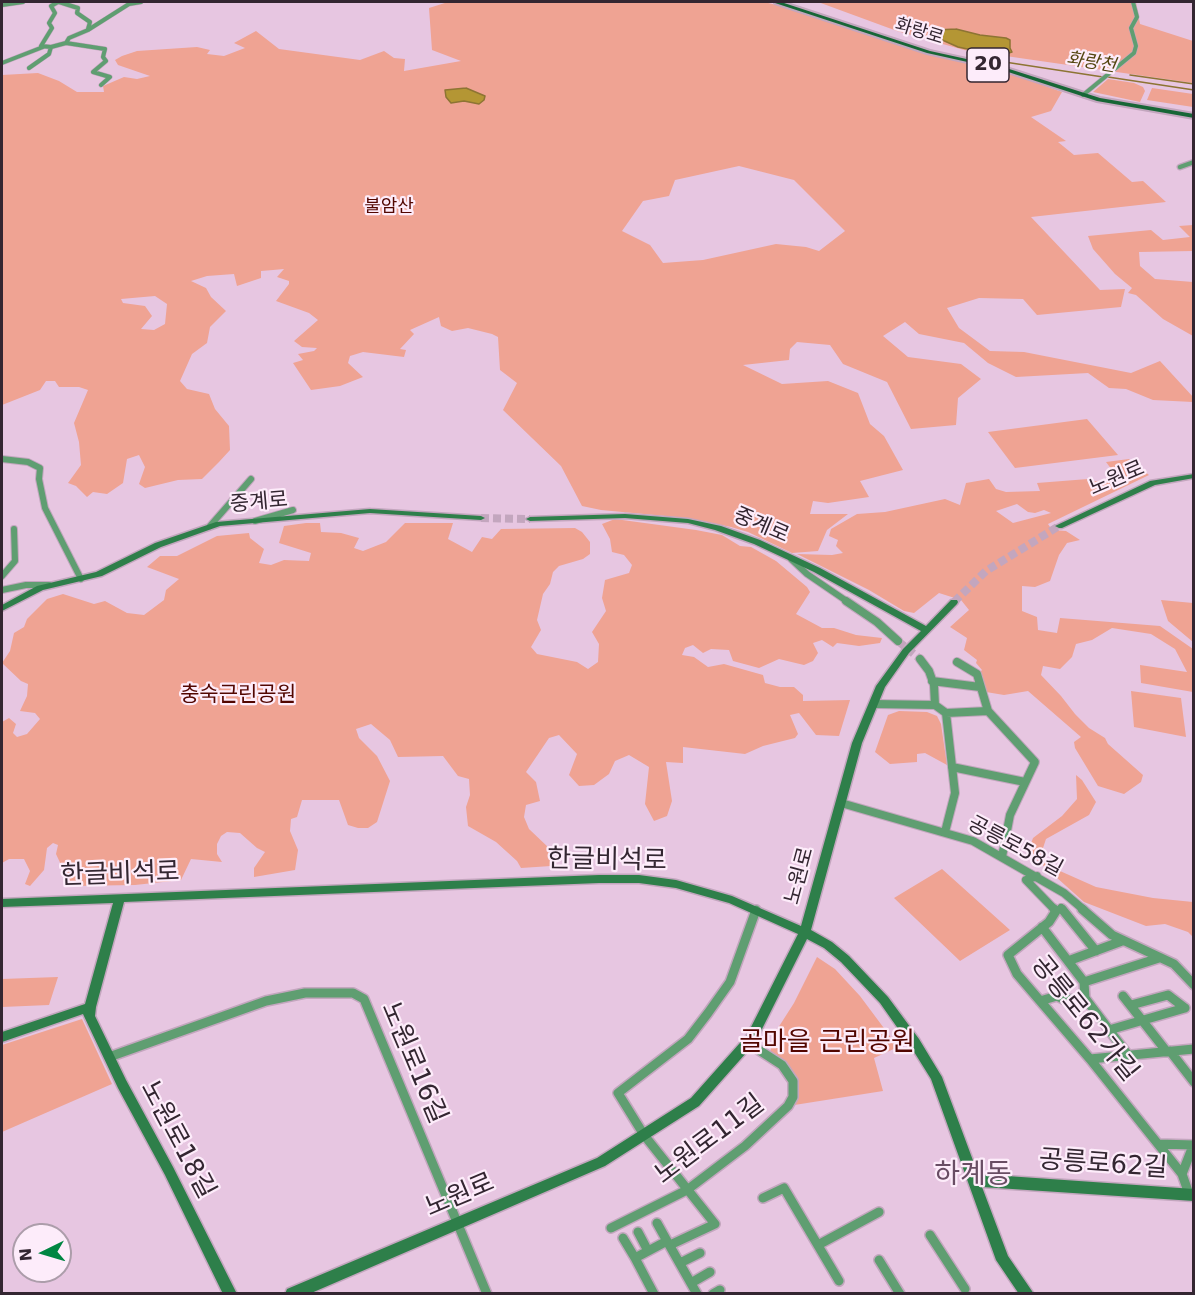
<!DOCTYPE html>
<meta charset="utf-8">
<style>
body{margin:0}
#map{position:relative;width:1195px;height:1295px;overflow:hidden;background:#e7c6e1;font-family:"DejaVu Sans",sans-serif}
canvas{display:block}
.frame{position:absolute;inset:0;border:3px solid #332631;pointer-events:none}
.north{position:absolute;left:12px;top:1223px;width:60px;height:60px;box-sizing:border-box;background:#fdecfa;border:2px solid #ac9daa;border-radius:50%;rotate:265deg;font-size:16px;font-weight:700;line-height:24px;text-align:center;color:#332631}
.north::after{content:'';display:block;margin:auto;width:21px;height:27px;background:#008642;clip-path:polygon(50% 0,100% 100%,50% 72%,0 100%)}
</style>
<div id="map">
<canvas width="1195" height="1295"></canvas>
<div class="frame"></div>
<div class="north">N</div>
</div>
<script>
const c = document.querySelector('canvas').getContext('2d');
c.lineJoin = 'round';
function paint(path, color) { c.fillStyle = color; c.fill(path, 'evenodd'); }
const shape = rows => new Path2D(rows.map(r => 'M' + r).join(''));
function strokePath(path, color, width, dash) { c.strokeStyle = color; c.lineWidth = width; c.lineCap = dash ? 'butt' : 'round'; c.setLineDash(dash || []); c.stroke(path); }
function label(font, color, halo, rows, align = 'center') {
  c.font = font + ' "DejaVu Sans","Noto Sans KR",sans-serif'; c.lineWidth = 4.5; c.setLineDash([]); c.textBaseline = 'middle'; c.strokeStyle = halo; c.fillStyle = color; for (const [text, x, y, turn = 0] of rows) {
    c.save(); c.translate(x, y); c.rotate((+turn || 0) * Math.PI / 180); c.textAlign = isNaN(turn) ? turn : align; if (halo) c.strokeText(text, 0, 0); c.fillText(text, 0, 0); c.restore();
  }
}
paint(shape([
 [448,2,764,2,802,11,901,46,1009,73,1062,92,1051,111,1031,117,1066,141,1058,142,1074,155,1098,153,1132,182,1143,181,1166,202,1031,217,1100,290,1125,289,1121,307,1037,315,1023,299,979,298,947,308,959,328,990,351,1024,352,1131,373,1160,361,1194,398,1193,402,1153,400,1126,389,1109,388,1088,373,1016,377,988,363,964,343,919,334,905,322,883,336,908,357,961,364,981,379,958,398,956,425,911,429,887,382,843,364,830,345,797,342,790,349,789,360,743,365,782,384,828,381,858,393,870,424,884,436,903,470,860,481,869,497,828,503,813,501,810,514,848,514,827,530,818,551,792,553,748,532,731,527,687,518,601,510,582,506,561,466,503,410,517,383,500,370,498,337,492,334,468,328,452,331,441,326,439,317,410,330,414,334,400,349,406,350,404,357,363,352,350,356,348,363,363,377,340,386,311,390,293,363,303,360,298,354,314,351,317,348,302,347,294,341,318,320,309,313,276,301,289,284,289,281,277,277,284,269,273,270,261,271,261,278,237,286,234,274,207,276,191,281,206,288,211,297,226,311,210,327,207,343,192,354,180,381,187,389,209,394,215,409,229,426,230,450,219,462,202,479,178,480,145,488,139,484,145,467,139,455,127,459,123,483,107,494,93,492,87,497,76,486,68,483,81,465,79,442,74,423,88,390,79,387,59,387,55,381,46,381,40,390,2,405,2,75,38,73,59,81,77,92,104,92,103,86,124,77,137,79,150,76,118,65,115,60,122,56,137,51,197,47,210,50,207,54,224,56,245,48,234,43,256,31,279,49,360,60,384,51,394,58,405,59,404,71,461,61,432,50,429,8],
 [739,166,794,180,845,231,819,251,806,247,776,244,703,260,663,263,650,245,622,231,643,201,669,196,675,180],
 [155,296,167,304,165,324,154,330,141,329,152,316,145,306,123,303,121,299],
 [818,2,1136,2,1140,24,1193,41,1193,83,964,50,897,31],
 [1108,79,1134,83,1143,87,1145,91,1140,102,1093,92],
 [1152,88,1193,94,1193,107,1147,100],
 [1193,225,1193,251,1139,252,1140,266,1155,279,1193,282,1193,336,1163,319,1136,295,1128,293,1132,288,1115,274,1093,249,1088,236,1151,230,1163,240,1190,237,1179,226],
 [1087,419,1118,455,1015,468,988,432],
 [1129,459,1149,475,1048,524,1052,530,1066,531,1080,540,1067,543,1059,555,1050,581,1035,587,1022,586,1022,611,1037,617,1038,630,1057,633,1060,618,1160,626,1193,649,1193,692,1141,683,1140,665,1187,672,1175,649,1151,634,1112,628,1092,640,1076,644,1072,657,1060,669,1043,666,1041,675,1061,696,1075,714,1089,728,1105,738,1108,744,1143,775,1141,782,1124,794,1098,786,1075,748,1074,742,1081,737,1028,691,1004,695,986,692,979,673,982,670,976,663,977,660,964,650,967,638,950,627,969,610,961,600,939,593,914,613,904,611,869,590,797,554,832,555,843,553,836,546,838,540,829,536,831,529,857,514,885,512,945,499,960,505,966,483,989,479,996,489,1006,492,1040,491,1037,483,1088,479,1091,482,1118,478,1106,462],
 [1017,504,1028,512,1035,513,1044,510,1051,513,1013,523,996,511],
 [615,519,696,530,722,535,740,546,751,547,776,561,807,587,810,592,796,614,822,628,834,628,856,635,882,638,880,643,859,646,837,643,833,647,822,640,813,643,818,653,813,661,804,665,779,659,759,668,733,661,729,650,711,649,703,653,693,645,685,648,682,655,694,657,708,667,724,664,763,675,765,683,780,687,794,687,803,695,803,701,850,700,839,736,816,735,799,713,790,715,798,734,795,738,763,746,745,754,683,747,683,763,666,762,672,801,667,816,654,821,645,804,649,767,629,755,615,761,609,774,594,785,579,786,569,775,577,754,559,735,549,738,526,772,536,782,540,801,526,805,524,817,529,829,549,848,551,866,521,868,517,861,496,842,468,826,466,807,470,795,469,779,458,776,443,756,398,757,390,740,371,724,356,729,359,738,377,756,390,781,377,822,368,828,358,828,348,825,339,800,302,800,297,817,291,819,290,831,298,850,295,870,254,877,254,868,265,852,257,848,240,833,227,832,221,836,217,844,217,854,222,862,191,859,181,880,135,885,71,886,56,854,58,845,53,843,47,848,44,870,30,886,25,884,30,871,24,859,9,859,2,863,2,722,9,718,16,724,13,733,17,737,27,734,40,719,35,713,20,711,27,696,28,684,21,681,2,663,10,651,14,633,24,627,27,619,47,599,63,594,94,604,105,601,127,613,144,615,164,600,166,590,179,579,147,567,160,556,177,556,217,536,249,533,250,538,264,549,259,563,271,565,284,560,309,561,311,553,279,543,284,526,306,523,320,523,321,532,341,533,359,538,354,548,363,551,386,542,405,523,453,523,448,539,472,552,482,537,492,539,501,529,575,528,582,532,590,542,590,554,583,559,559,566,553,572,550,584,543,594,537,620,541,630,531,647,537,654,577,662,588,669,598,662,599,644,592,632,606,611,602,598,605,580,629,573,632,565,624,555,612,552,610,539,602,524],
 [1161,600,1193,603,1193,642,1168,621],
 [1131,691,1181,698,1186,737,1134,727],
 [899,711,927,712,937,716,941,724,947,765,925,753,917,754,917,762,890,764,875,752,888,715],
 [1076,775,1082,780,1096,802,1089,815,1046,839,1042,851,1051,867,1096,887,1153,898,1193,902,1193,937,1188,932,1165,924,1146,926,1084,902,1028,852,1033,838,1062,816,1077,799],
 [942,869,1010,930,960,961,894,898],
 [817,957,835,969,860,996,898,1047,874,1058,883,1091,788,1106,793,1081,770,1055,771,1047,778,1028,794,1003],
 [58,977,49,1005,2,1007,2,979],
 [82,1019,112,1084,2,1132,2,1045]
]), '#efa393');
const water = shape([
 [956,29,980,35,1006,38,1010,40,1010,48,1012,52,1002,55,972,50,958,47,931,35,936,30,956,29],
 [466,88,485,96,484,100,479,104,464,101,451,103,446,97,445,90,466,88]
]);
paint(water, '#b49634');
strokePath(water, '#8d7433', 1.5);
strokePath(shape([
 [985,59,1103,77],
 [1130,75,1194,84],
 [1108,77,1194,90]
]), '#8d7433', 1.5);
strokePath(shape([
 [898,641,920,659]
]), '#c3a6be', 8, [8, 4]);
strokePath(shape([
 [481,518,530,519],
 [954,602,986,571,1059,526]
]), '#c3a6be', 8, [8, 4]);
const streetFar4 = shape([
 [58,2,51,6,55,13,49,23,52,28,41,46,51,47,66,43],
 [59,2,78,8,77,13,90,22,88,29],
 [2,5,23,2],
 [2,63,43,47],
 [29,68,49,54,51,47],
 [101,85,110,77,93,72,106,61,103,57,105,49,66,43,69,38,88,30,129,4,141,2],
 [1083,95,1134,53,1136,46,1131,28,1137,17,1133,2]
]);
const streetFar3 = shape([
 [1180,167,1194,162]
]);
const streetFar2 = shape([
 [2,459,28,462,40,468,39,479,45,508,81,579],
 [255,521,293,510],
 [210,526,251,479],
 [791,559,807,574,848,602],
 [2,576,15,561,14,529],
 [2,590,26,585,49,585]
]);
const streetFar1 = shape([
 [846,601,877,622,898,641],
 [920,659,929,671,934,685,935,705],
 [957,662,977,674,988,711,1035,762,1010,815,1002,857],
 [932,681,980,687],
 [874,704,935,705,946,713],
 [946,713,988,711],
 [952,767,1025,782],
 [841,803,973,841,1064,893,1084,910],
 [945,832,955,793,946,713],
 [1037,876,1026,880,1055,910],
 [1061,908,1063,910]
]);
const street = shape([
 [1054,909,1056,911,1049,922,1008,955,1017,974,1090,1059,1182,1174,1189,1194],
 [1062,909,1096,951],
 [1082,909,1112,935,1174,964,1194,985],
 [1042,927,1084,982,1085,998],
 [1068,961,1122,941],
 [1084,982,1159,958],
 [1123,996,1167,1052],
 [1085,998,1128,1055],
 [1040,1001,1057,996,1065,1000,1085,998],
 [1131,1005,1168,995,1185,1008],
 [1109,1030,1185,1008],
 [1170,1051,1194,1082],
 [109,1057,266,1001,305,993,353,993,364,999,487,1294],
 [1090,1059,1194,1049],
 [1158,1144,1194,1145],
 [1182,1174,1193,1146],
 [763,1198,784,1188,839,1281],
 [657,1223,667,1241],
 [611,1228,687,1190,745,1146,788,1106,793,1097,793,1081,782,1065,748,1043],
 [638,1232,648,1251],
 [930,1235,965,1289],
 [623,1238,635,1258],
 [670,1245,715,1224,644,1135,618,1093,688,1039,708,1013,730,982,756,910],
 [818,1245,879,1212],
 [879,1260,900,1294],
 [680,1263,700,1253],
 [691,1283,710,1272],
 [654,1294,635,1258,667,1241,697,1294],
 [713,1294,720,1290]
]);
const secondary = shape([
 [1194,474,1194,478,1155,485,1062,528,1059,528,1055,526,1150,481,1194,474],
 [370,509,481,516,485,518,481,520,370,513,220,526,161,547,102,576,43,590,2,611,2,605,37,586,96,572,155,543,216,522,370,509],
 [625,514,688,519,721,526,760,540,820,568,926,626,951,600,957,600,958,602,957,604,909,653,885,687,862,743,811,930,832,942,849,956,888,997,919,1039,942,1077,978,1174,1194,1189,1194,1201,982,1187,1008,1256,1034,1294,1019,1294,996,1260,931,1079,911,1047,880,1003,841,962,824,948,807,939,755,1043,699,1106,605,1166,309,1294,285,1294,287,1289,597,1158,691,1098,747,1035,798,934,729,903,676,888,639,883,599,883,124,902,96,1007,95,1016,126,1080,173,1167,237,1294,223,1294,165,1175,118,1088,83,1014,2,1042,2,1032,85,1004,113,903,2,907,2,899,599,875,639,875,676,880,732,896,801,926,852,743,876,686,903,649,921,631,814,572,754,544,715,530,688,523,625,518,530,521,526,519,530,517,625,514]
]);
const primary = shape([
 [775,2,781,2,930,51,1003,67,1100,98,1194,114,1194,118,1097,101,999,69,927,53,775,3,775,2]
]);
strokePath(streetFar4, '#c3a6be', 5);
strokePath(streetFar3, '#c3a6be', 7);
strokePath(streetFar2, '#c3a6be', 8);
strokePath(streetFar1, '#c3a6be', 10);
strokePath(street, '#c3a6be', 12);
strokePath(secondary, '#c3a6be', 3);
strokePath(primary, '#c3a6be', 4);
strokePath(streetFar4, '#5f9e71', 4);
strokePath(streetFar3, '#5f9e71', 4.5);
strokePath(streetFar2, '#5f9e71', 6);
strokePath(streetFar1, '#5f9e71', 8);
strokePath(street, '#5f9e71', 9);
paint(secondary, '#2e7f4a');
paint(primary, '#176636');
label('18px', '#332631', '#fdecfa', [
 ["화랑로",919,32,17]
]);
label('italic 18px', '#544510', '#fdecfa', [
 ["화랑천",1091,63,9]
]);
label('18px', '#520600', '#fdecfa', [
 ["불암산",389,207]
]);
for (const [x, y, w] of [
 [988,65,42]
]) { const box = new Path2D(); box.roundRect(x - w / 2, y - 17, w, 34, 4.5); c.fillStyle = '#fdecfa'; c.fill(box); strokePath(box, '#332631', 1.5); }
label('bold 20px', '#332631', null, [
 ["20",988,65]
]);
label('21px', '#332631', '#fdecfa', [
 ["노원로",1117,479,-23],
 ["중계로",259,503,-5],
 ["중계로",761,526,23],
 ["공릉로58길",1015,847,28],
 ["노원로",800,876,-75]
]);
label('21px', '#520600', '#fdecfa', [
 ["충숙근린공원",238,696]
]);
label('26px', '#332631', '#fdecfa', [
 ["한글비석로",607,861,1],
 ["한글비석로",120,875,-2],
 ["공릉로62가길",1084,1019,51],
 ["노원로16길",413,1063,67],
 ["노원로18길",177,1140,62],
 ["노원로11길",710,1140,-37],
 ["공릉로62길",1103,1165,4],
 ["노원로",460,1196,-23]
]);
label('26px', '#520600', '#fdecfa', [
 ["골마을 근린공원",827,1043]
]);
label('28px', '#694d64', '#fdecfa', [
 ["하계동",973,1176]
]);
</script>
